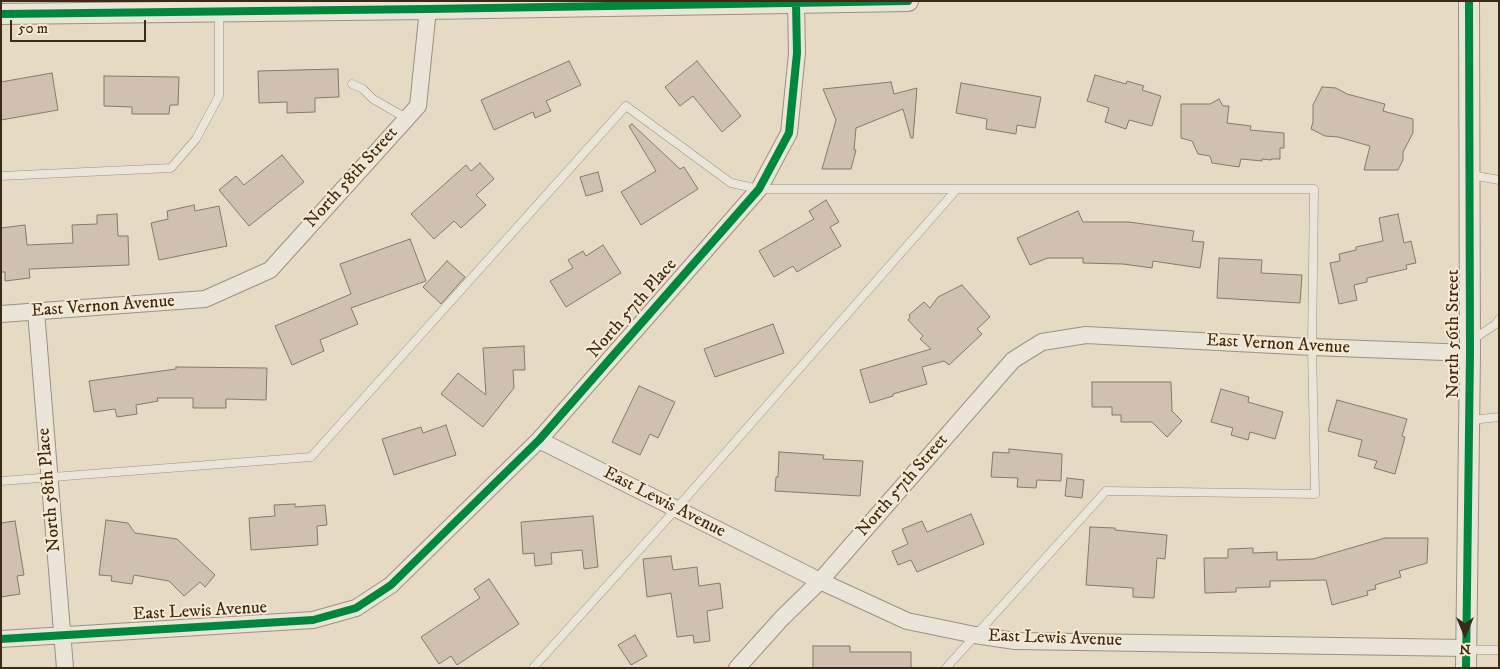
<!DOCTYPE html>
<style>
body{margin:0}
#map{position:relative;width:1500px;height:669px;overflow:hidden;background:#e7dac4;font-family:"IM FELL DW Pica",serif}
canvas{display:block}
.frame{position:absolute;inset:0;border:2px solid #3c2a19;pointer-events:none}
.north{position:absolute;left:1440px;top:609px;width:50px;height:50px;-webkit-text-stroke:4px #f8e9d0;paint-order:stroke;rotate:180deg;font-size:14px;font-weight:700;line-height:20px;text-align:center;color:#3c2a19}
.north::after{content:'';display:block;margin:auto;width:18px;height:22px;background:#3c2a19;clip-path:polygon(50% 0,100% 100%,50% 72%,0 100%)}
.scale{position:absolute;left:10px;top:20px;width:136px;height:22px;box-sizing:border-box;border:2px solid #3c2a19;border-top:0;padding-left:6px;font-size:15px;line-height:18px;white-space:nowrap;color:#3c2a19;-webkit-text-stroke:4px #f8e9d0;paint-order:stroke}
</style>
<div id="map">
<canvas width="1500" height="669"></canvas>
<div class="frame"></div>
<div class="north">N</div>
<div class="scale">50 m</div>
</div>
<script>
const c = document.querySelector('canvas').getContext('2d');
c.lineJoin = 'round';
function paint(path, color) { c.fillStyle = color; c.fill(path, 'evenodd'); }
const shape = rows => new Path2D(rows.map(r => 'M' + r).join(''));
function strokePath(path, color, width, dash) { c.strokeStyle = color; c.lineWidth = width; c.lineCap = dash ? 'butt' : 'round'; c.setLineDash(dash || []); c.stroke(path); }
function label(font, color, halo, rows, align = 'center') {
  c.font = font + ' "IM FELL DW Pica",serif'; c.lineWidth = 4; c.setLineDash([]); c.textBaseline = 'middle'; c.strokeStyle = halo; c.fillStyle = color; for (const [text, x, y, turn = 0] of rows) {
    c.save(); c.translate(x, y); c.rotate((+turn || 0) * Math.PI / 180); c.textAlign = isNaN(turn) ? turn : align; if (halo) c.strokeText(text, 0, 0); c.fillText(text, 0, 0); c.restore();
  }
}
const building = shape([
 [569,61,581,85,546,101,551,111,535,118,533,112,494,130,481,100,569,61],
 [697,61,741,116,722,132,693,96,680,106,665,87,697,61],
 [338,69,339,97,315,98,315,112,287,113,287,102,259,103,258,71,338,69],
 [52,73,58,110,1,120,1,82,52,73],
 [1095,75,1126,84,1127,81,1144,86,1142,90,1161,96,1152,126,1129,120,1126,129,1105,122,1109,108,1087,101,1095,75],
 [104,76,179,77,178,105,170,105,169,114,132,114,132,107,104,106,104,76],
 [891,82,894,94,917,88,913,138,911,138,903,109,856,128,854,150,856,150,851,169,822,169,836,120,823,89,891,82],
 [961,83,1041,97,1035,128,1017,125,1016,134,986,129,987,119,956,113,961,83],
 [1322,87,1336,88,1347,94,1385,104,1383,111,1413,119,1413,133,1403,152,1403,160,1398,170,1364,170,1370,146,1338,137,1325,136,1311,129,1313,122,1313,105,1322,87],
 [1219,99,1223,106,1229,106,1227,123,1251,126,1250,130,1284,133,1284,148,1280,148,1280,159,1271,159,1271,160,1262,159,1262,161,1241,159,1239,167,1212,163,1210,156,1198,154,1192,141,1181,138,1181,104,1210,104,1219,99],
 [632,124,680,169,684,167,698,189,641,225,621,192,656,171,629,126,632,124],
 [282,155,304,182,249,226,219,190,236,176,244,185,282,155],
 [480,163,494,179,476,195,486,205,461,228,454,221,434,239,411,214,466,165,471,171,480,163],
 [598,172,603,191,586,196,580,177,598,172],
 [826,200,839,222,830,227,841,246,797,272,793,266,774,277,759,251,814,219,809,211,826,200],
 [194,205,195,211,219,206,227,246,159,260,151,223,168,219,167,211,194,205],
 [1078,211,1083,222,1129,222,1194,231,1192,241,1204,242,1200,268,1153,261,1152,268,1123,264,1083,263,1083,258,1048,258,1030,265,1017,238,1078,211],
 [117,214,118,236,128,236,129,265,29,269,30,278,5,281,5,272,1,272,1,228,25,225,27,245,73,243,72,225,97,224,97,215,117,214],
 [1398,214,1404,243,1411,241,1416,263,1406,265,1407,269,1367,278,1367,282,1354,285,1357,300,1339,304,1330,263,1340,261,1339,254,1356,250,1356,247,1383,241,1379,218,1398,214],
 [410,239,426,281,351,308,358,324,320,340,324,351,292,365,275,326,351,294,340,264,410,239],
 [603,245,621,273,566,307,550,281,573,268,568,260,583,251,586,256,603,245],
 [1219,258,1262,260,1261,273,1302,275,1300,303,1217,298,1219,258],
 [447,261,465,277,441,304,423,287,447,261],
 [962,285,990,317,977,329,982,334,949,365,944,361,922,367,927,384,893,394,893,396,870,403,860,370,931,349,920,339,923,336,908,320,910,317,909,315,924,302,930,308,938,297,962,285],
 [773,324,784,353,715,377,704,349,773,324],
 [524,346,525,370,513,370,514,388,483,427,441,394,458,373,486,395,483,348,524,346],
 [176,367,267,368,266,400,226,399,226,408,193,408,193,398,157,398,158,401,136,405,137,414,117,417,115,409,94,412,89,381,176,369,176,367],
 [1092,382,1171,382,1172,411,1182,421,1167,437,1152,422,1121,422,1121,415,1112,415,1112,407,1092,407,1092,382],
 [639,386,675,402,658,438,650,434,640,455,612,442,639,386],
 [1221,389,1249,397,1248,402,1283,412,1275,439,1250,432,1248,440,1231,435,1233,428,1211,422,1221,389],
 [1337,400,1407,419,1402,436,1405,437,1395,474,1374,468,1377,461,1358,456,1362,440,1328,431,1337,400],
 [446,425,456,455,394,475,382,439,421,427,423,433,446,425],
 [1009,449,1062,454,1061,481,1037,480,1036,488,1017,487,1018,478,991,477,993,452,1009,453,1009,449],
 [779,452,824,455,823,459,863,461,860,496,775,491,776,477,778,477,779,452],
 [1067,478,1084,480,1082,498,1065,496,1067,478],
 [295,504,295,507,325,505,327,525,317,526,318,545,251,550,249,518,275,516,274,505,295,504],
 [971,514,984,544,917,572,911,560,898,565,892,551,908,544,902,529,922,521,927,532,971,514],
 [593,516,598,567,584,569,582,550,551,553,552,564,535,566,534,553,523,554,521,522,593,516],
 [106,520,128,523,135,533,177,539,215,575,205,587,200,582,184,596,169,581,134,575,132,584,111,581,112,576,99,575,106,520],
 [15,521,24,575,17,576,20,594,1,597,1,523,15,521],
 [1090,527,1115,528,1115,530,1167,535,1165,559,1157,558,1154,598,1133,597,1133,588,1086,585,1090,527],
 [1385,538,1428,538,1427,563,1399,571,1401,577,1375,585,1376,589,1367,591,1368,595,1332,605,1326,580,1270,581,1270,587,1236,588,1236,592,1205,593,1204,558,1228,558,1228,549,1253,548,1253,553,1277,552,1277,560,1313,559,1385,538],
 [671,556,673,570,697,567,699,586,720,583,723,608,707,611,710,641,694,643,693,635,677,637,671,593,647,597,643,559,671,556],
 [489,579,519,624,457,665,451,656,439,664,421,637,480,598,474,589,489,579],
 [635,635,647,656,631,665,618,645,635,635],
 [813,646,850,646,850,652,911,652,911,668,813,668,813,646]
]);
paint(building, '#d0c0af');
strokePath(building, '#83796c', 1);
const service = shape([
 [352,84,363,89,373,99,406,118],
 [1471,175,1499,180],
 [1,176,171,168,196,139,219,96,219,13],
 [1472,340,1496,324,1499,319],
 [1471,420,1499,417],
 [1,481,311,457,626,106,731,183,759,189,1314,189,1312,347,1315,494,1106,491,946,668],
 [1466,650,1499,650],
 [533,668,676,509,957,189]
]);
const minor = shape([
 [36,311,65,668],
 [1,314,205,299,270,270,418,106,428,9],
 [539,440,820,581,907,621,975,635,1015,641,1466,648],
 [1,639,313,620,356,608,391,585,539,440,759,189,789,133,797,53,796,3],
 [737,668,782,618,820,581,1013,360,1042,342,1086,335,1312,347,1470,353]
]);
const tertiary = shape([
 [1,14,428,9,908,1],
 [1466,668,1470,353,1469,1]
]);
strokePath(service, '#9b9183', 9);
strokePath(minor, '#9b9183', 18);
strokePath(tertiary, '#9b9183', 22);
strokePath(service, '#eae4d9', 8);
strokePath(minor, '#eae4d9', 16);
strokePath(tertiary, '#eae4d9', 20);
strokePath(shape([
 [1,14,428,9,908,1],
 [1,639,313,620,356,608,391,585,539,440,759,189,789,133,797,53,796,3],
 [1466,668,1470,353,1469,1]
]), '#00873e', 8);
label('18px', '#3c2a19', '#f8e9d0', [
 ["North 58th Street",352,178,-48],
 ["East Vernon Avenue",103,307,-4],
 ["North 57th Place",633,309,-49],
 ["North 56th Street",1454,334,-90],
 ["East Vernon Avenue",1278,345,3],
 ["North 57th Street",903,486,-49],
 ["North 58th Place",50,490,-95],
 ["East Lewis Avenue",664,503,27],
 ["East Lewis Avenue",200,612,-3],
 ["East Lewis Avenue",1055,639,2]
]);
</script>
